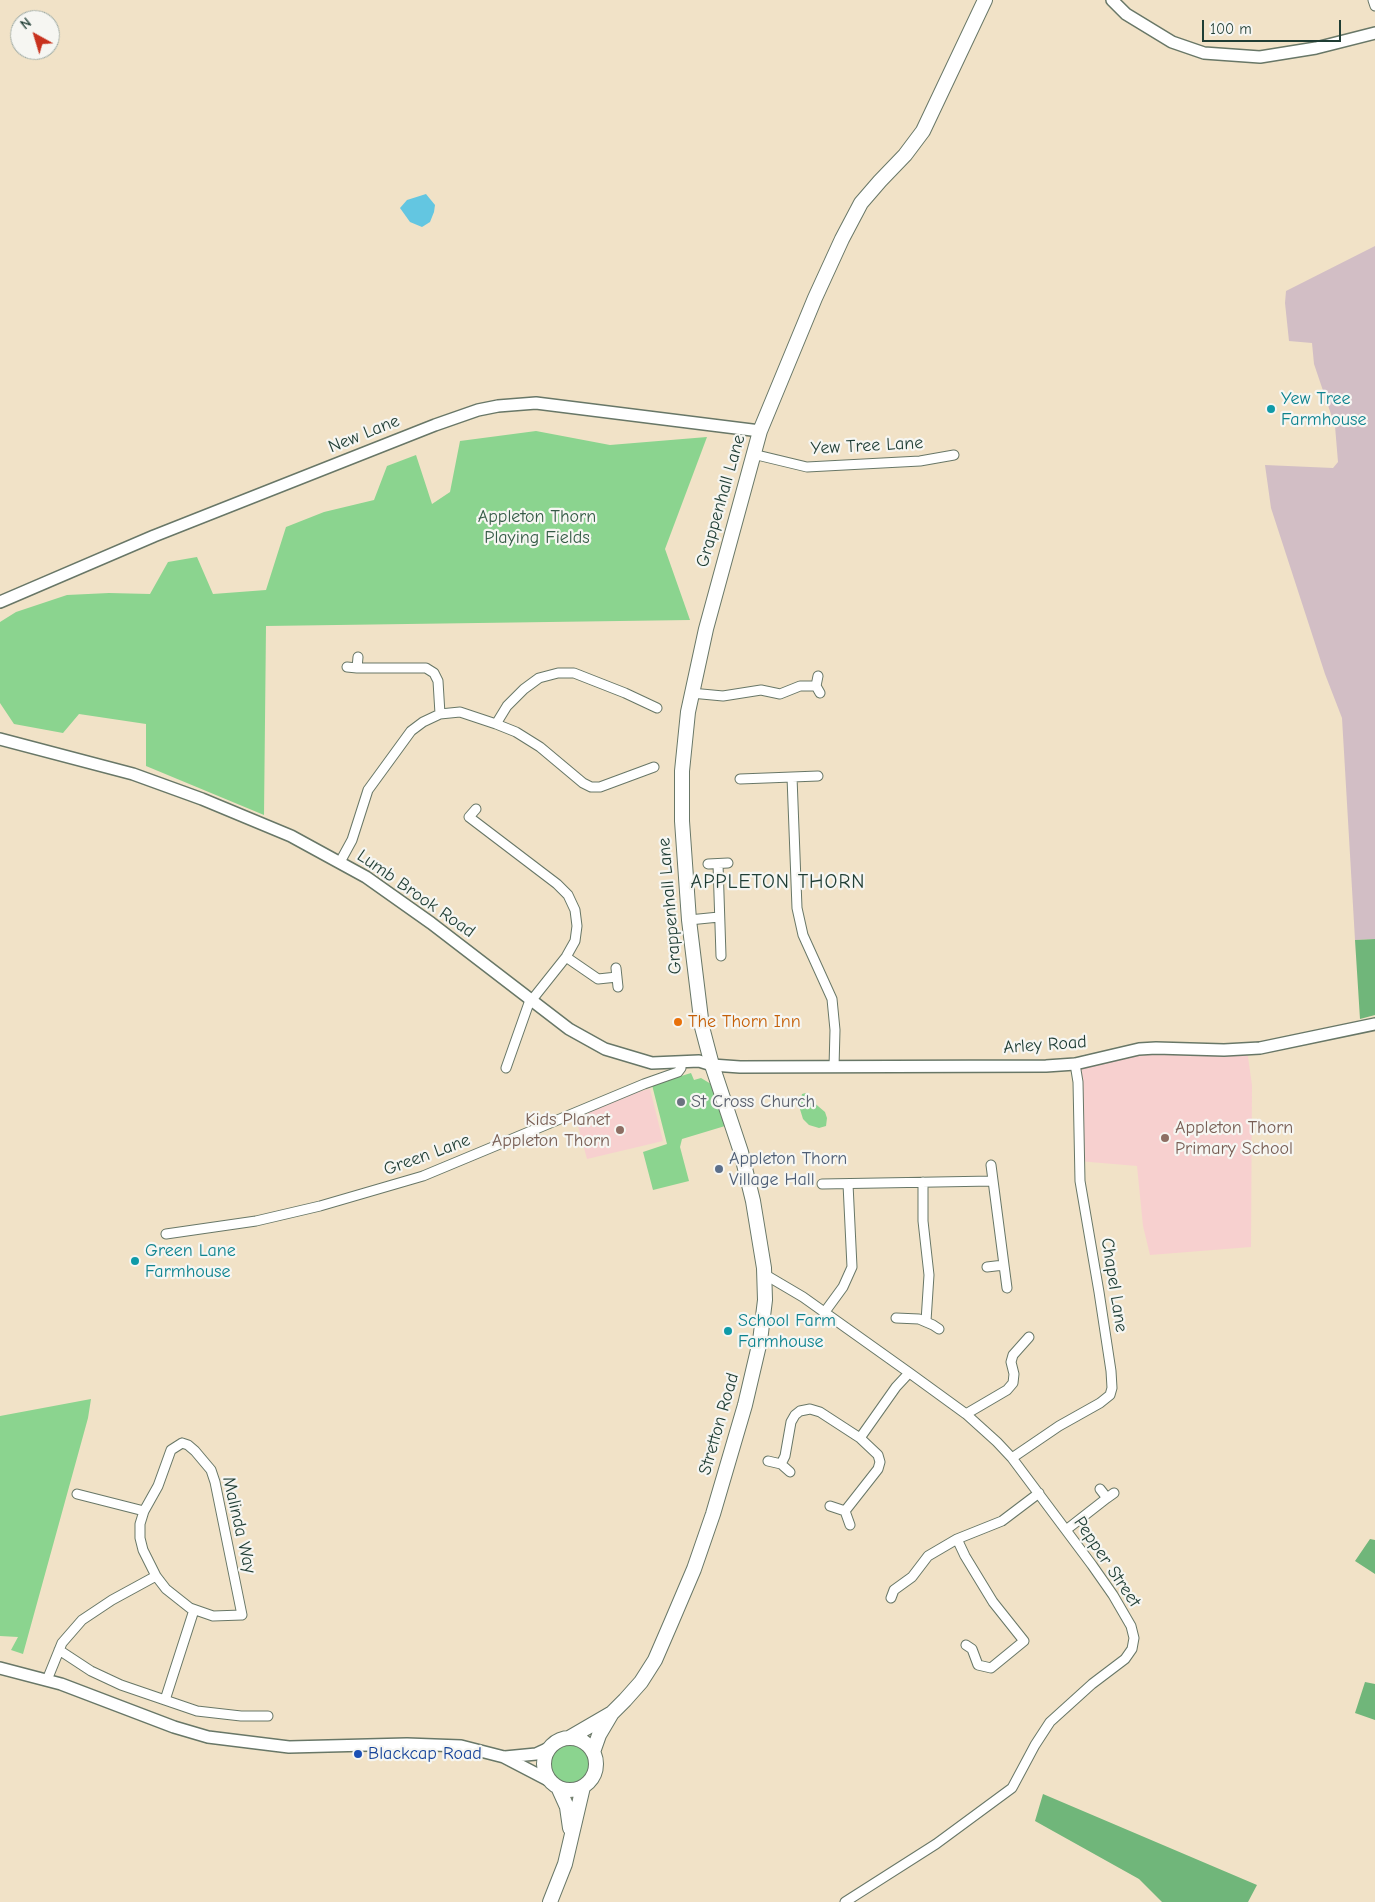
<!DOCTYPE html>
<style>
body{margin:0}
#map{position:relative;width:1375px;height:1902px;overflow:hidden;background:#f1e2c7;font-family:"Comic Neue",sans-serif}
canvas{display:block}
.north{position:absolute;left:10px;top:10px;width:50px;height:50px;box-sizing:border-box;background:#f6f6f2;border:1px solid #a0aca6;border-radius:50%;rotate:321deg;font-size:14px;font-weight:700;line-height:20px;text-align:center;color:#1f3d34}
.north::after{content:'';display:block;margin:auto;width:18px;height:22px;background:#c8321e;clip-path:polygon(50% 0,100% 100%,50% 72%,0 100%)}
.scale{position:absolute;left:1202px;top:20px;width:139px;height:22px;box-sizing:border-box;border:2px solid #1f3d34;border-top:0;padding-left:6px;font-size:15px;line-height:18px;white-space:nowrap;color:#1f3d34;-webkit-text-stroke:4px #f6f6f2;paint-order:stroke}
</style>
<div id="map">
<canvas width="1375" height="1902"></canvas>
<div class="north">N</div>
<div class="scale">100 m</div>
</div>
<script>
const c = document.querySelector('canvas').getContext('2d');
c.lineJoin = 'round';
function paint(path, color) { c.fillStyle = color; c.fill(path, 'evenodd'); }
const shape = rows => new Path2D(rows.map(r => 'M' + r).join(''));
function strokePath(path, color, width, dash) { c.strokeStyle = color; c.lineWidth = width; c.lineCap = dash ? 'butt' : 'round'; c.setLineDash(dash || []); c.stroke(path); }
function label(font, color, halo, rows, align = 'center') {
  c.font = font + ' "Comic Neue",sans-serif'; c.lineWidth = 4.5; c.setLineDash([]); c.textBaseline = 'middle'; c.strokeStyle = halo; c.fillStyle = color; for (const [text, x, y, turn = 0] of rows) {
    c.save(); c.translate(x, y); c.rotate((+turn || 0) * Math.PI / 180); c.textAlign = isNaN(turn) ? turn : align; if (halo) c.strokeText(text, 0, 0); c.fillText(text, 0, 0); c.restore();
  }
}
paint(shape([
 [1139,1049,1247,1050,1252,1085,1251,1247,1150,1255,1143,1226,1137,1166,1078,1161,1075,1064],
 [650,1089,663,1141,587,1159,576,1119,624,1095]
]), '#f7d0cf');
paint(shape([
 [1375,246,1375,939,1355,940,1342,718,1325,674,1271,508,1265,465,1333,468,1338,462,1335,426,1314,364,1312,343,1289,341,1285,303,1286,291]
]), '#d2bec5');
paint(shape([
 [536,431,610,445,707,437,665,549,690,620,266,626,264,815,146,766,146,724,79,714,63,733,14,724,0,703,0,622,16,612,67,595,109,593,150,594,168,562,197,557,213,594,266,590,286,527,324,512,374,500,387,466,416,455,432,504,450,492,460,441],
 [691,1073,694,1080,701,1078,711,1084,725,1126,682,1139,680,1147,689,1181,653,1190,643,1152,667,1144,652,1085],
 [806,1093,810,1095,809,1098,812,1101,825,1112,827,1118,826,1126,819,1128,809,1125,803,1119,799,1106,802,1094],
 [91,1399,88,1418,23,1654,11,1650,18,1637,0,1636,0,1416],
 '549 1765a21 21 0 1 1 42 0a21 21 0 1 1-42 0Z'
]), '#8bd48f');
paint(shape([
 [1375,939,1375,1015,1360,1019,1355,940],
 [1370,1539,1375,1540,1375,1574,1355,1561],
 [1365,1682,1375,1684,1375,1720,1355,1713],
 [1043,1794,1257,1885,1248,1902,1162,1902,1139,1879,1035,1821]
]), '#70b67a');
paint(shape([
 [426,194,435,205,434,212,430,222,422,227,410,222,400,208,407,200]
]), '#63c6e1');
const minor = shape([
 [1373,0,1375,6],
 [753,454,807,467,920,461,954,455],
 [347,667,357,668,358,657],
 [357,668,426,668,434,673,438,681,440,714],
 [818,676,816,686,820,693],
 [691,693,723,696,761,690,780,694,800,686,816,686],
 [496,724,507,706,524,689,539,678,558,673,574,673,625,693,657,708],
 [818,776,792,777,797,908,803,935,832,999,835,1030,834,1067],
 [740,779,792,777],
 [476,809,469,817,557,884,568,895,575,910,577,926,575,941,566,957,531,1001],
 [340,862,352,840,368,790,411,731,423,722,440,714,460,712,496,724,516,732,540,747,583,783,591,787,600,787,654,767],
 [708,864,728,863],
 [718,864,721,956],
 [689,920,719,917],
 [566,957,598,979,617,977],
 [616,968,618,987],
 [506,1068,530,1000],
 [991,1165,1004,1265],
 [923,1182,923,1221,929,1275,926,1321],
 [822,1184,993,1181],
 [166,1234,256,1221,320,1206,423,1176,644,1084,678,1072,681,1068,681,1063],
 [987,1267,1004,1265,1007,1288],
 [764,1274,803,1297,911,1374,966,1414,997,1442,1012,1458,1092,1565,1113,1595,1131,1626,1134,1638,1132,1649,1125,1659,1092,1684,1050,1722,1035,1745,1012,1788,936,1844,845,1902],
 [824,1313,843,1287,852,1267,848,1184],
 [896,1318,919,1319,933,1325,939,1329],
 [966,1414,1007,1390,1013,1383,1014,1374,1011,1362,1013,1355,1029,1337],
 [860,1438,896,1387,909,1373],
 [182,1443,188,1445,195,1451,211,1470,215,1482,242,1615,213,1616,190,1608,166,1589,156,1576,143,1550,140,1538,140,1524,144,1511,158,1486,171,1450,182,1443],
 [1012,1458,1059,1426,1100,1403,1110,1395,1112,1388,1111,1371,1099,1292,1080,1181,1078,1082,1075,1064],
 [768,1461,781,1464,790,1472],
 [781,1464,785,1456,791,1422,795,1415,800,1411,810,1409,820,1412,860,1438,878,1455,880,1462,878,1469,845,1511],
 [1100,1489,1107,1498,1114,1493],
 [77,1494,144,1511],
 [830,1506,845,1511,850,1525],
 [1066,1530,1107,1498],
 [957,1539,965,1556,993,1602,1024,1641,991,1668,978,1665,972,1649,966,1645],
 [891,1598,894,1590,912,1577,928,1556,957,1539,1002,1521,1039,1493],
 [59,1650,91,1671,121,1685,197,1711,241,1716,268,1716],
 [47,1680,62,1643,82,1620,112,1600,156,1576],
 [165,1700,194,1610]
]);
const tertiary = shape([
 [1112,0,1126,14,1172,42,1204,53,1260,57,1316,48,1375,33],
 [0,602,154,536,435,425,478,410,498,406,536,403,760,431],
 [0,739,133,774,202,799,291,836,366,877,431,923,569,1029,605,1049,652,1063,699,1061,712,1065,740,1067,1046,1066,1075,1064,1139,1049,1156,1048,1224,1050,1260,1048,1375,1024],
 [0,1668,61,1684,174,1727,208,1737,289,1747,407,1744,461,1746,504,1757,552,1782],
 [505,1757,536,1754,551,1747]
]);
const secondary = shape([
 [569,1738,612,1713,625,1700,641,1682,655,1660,671,1623,694,1569,713,1514,745,1405,760,1341,765,1300,764,1268,753,1201,741,1152,712,1065,702,1027,689,920,682,821,682,771,688,712,706,629,760,431,815,298,842,239,861,203,880,181,905,155,923,131,985,0],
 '544 1764a26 26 0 1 1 52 0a26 26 0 1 1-52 0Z',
 [593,1752,599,1735,612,1713],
 [558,1787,567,1807,570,1828],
 [550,1902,565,1864,583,1787]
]);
strokePath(minor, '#687767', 11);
strokePath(tertiary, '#687767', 14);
strokePath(secondary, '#687767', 16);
strokePath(minor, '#fff', 9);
strokePath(tertiary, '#fff', 11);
strokePath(secondary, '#fff', 14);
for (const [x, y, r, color] of [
 [1271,409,5,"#0f9aa8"],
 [678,1022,5,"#e8710a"],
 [681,1102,5,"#6b7280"],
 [620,1130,5,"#8d6e63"],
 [1165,1138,5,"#8d6e63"],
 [719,1169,5,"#5c6f8a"],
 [135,1261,5,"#0f9aa8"],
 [728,1331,5,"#0f9aa8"],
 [358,1754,5,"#1a4fb4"]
]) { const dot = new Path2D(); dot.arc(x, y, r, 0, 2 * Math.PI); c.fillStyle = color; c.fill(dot); strokePath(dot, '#f6f6f2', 2); }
label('18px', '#0d838f', '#f6f6f2', [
 ["Yew Tree",1281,399],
 ["Farmhouse",1281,420],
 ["Green Lane",145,1251],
 ["Farmhouse",145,1272],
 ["School Farm",738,1321],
 ["Farmhouse",738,1342]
], 'left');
label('18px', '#1f3d34', '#f6f6f2', [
 ["New Lane",364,434,-22],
 ["Yew Tree Lane",867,446,-3],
 ["Grappenhall Lane",721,501,-74],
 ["Lumb Brook Road",416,894,35],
 ["Grappenhall Lane",670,906,-95],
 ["Arley Road",1045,1045,-4],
 ["Green Lane",427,1155,-20],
 ["Chapel Lane",1114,1285,81],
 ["Stretton Road",719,1424,-74],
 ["Malinda Way",239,1525,77],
 ["Pepper Street",1107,1562,56]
]);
label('18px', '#355b46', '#f6f6f2', [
 ["Appleton Thorn",537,517],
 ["Playing Fields",537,538]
]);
label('18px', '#c56008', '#f6f6f2', [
 ["The Thorn Inn",688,1022]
], 'left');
label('18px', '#5b616d', '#f6f6f2', [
 ["St Cross Church",691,1102]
], 'left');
label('18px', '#785e54', '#f6f6f2', [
 ["Kids Planet",610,1120],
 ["Appleton Thorn",610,1141],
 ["Appleton Thorn",1175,1128,"left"],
 ["Primary School",1175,1149,"left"]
], 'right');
label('18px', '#4e5e75', '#f6f6f2', [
 ["Appleton Thorn",729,1159],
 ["Village Hall",729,1180]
], 'left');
label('18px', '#164399', '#f6f6f2', [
 ["Blackcap Road",368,1754]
], 'left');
c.letterSpacing = '1px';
label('20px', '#1f3d34', '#f6f6f2', [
 ["APPLETON THORN",778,882]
]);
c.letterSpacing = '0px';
</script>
